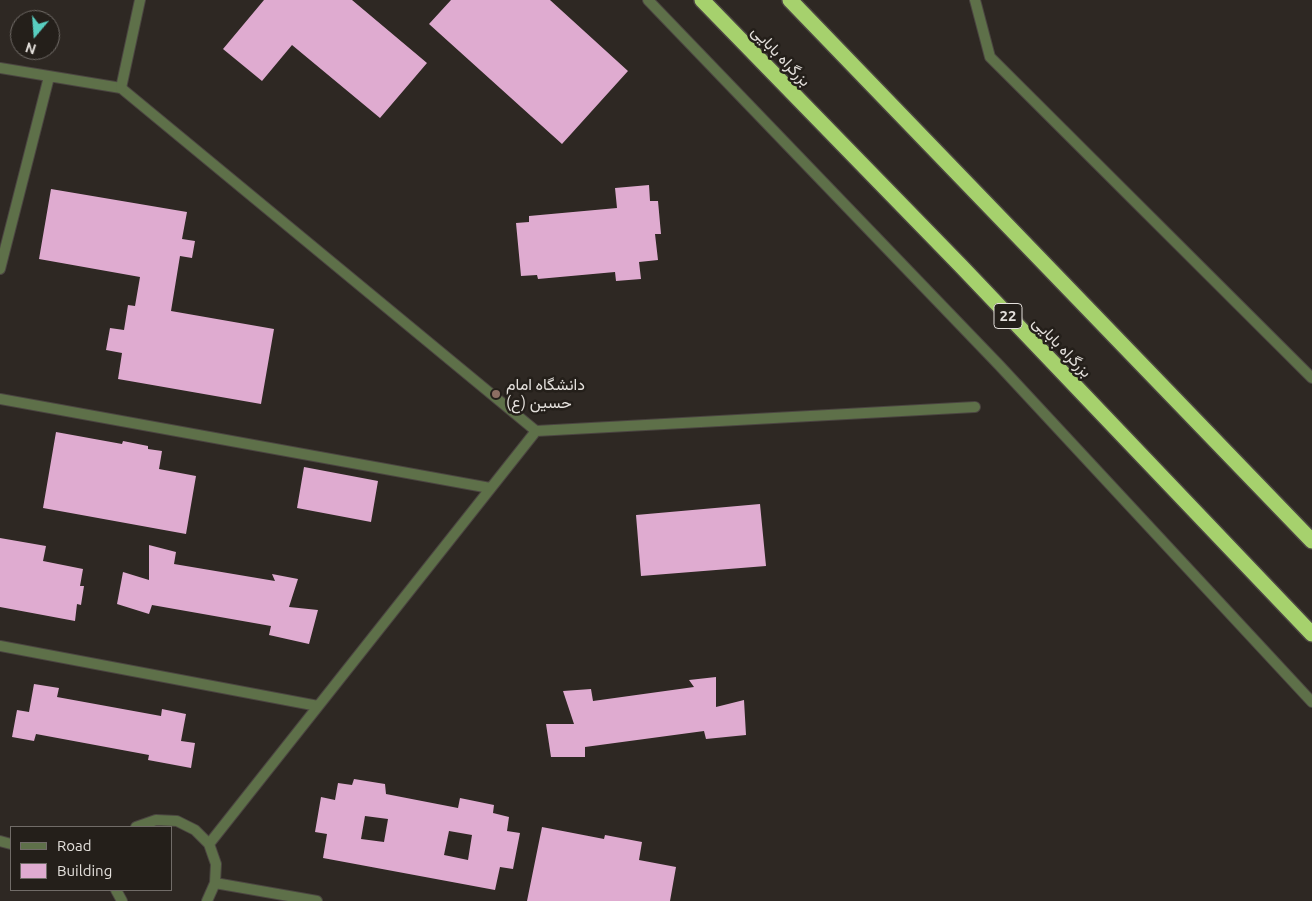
<!DOCTYPE html>
<meta charset="utf-8">
<style>
body{margin:0}
#map{position:relative;width:1312px;height:901px;overflow:hidden;background:#2e2823;font-family:Ubuntu,sans-serif}
canvas{display:block}
.legend{position:absolute;left:10px;top:826px;width:162px;height:65px;box-sizing:border-box;background:#241f1a;border:1px solid #716c68;margin:0;padding:6px 9px;list-style:none;font-size:15px;color:#e4e0dc}
.legend li{display:flex;align-items:center;gap:10px;height:25px}
.legend b{width:25px;border:1px solid #716c68}
.north{position:absolute;left:10px;top:10px;width:50px;height:50px;box-sizing:border-box;background:#241f1a;border:1px solid #716c68;border-radius:50%;rotate:198deg;font-size:14px;font-weight:700;line-height:20px;text-align:center;color:#e4e0dc}
.north::after{content:'';display:block;margin:auto;width:18px;height:22px;background:#58cec0;clip-path:polygon(50% 0,100% 100%,50% 72%,0 100%)}
</style>
<div id="map">
<canvas width="1312" height="901"></canvas>
<ul class="legend">
<li><b style="height:6px;background:#5e7049"></b>Road</li>
<li><b style="height:14px;background:#dfabd0"></b>Building</li>
</ul>
<div class="north">N</div>
</div>
<script>
const c = document.querySelector('canvas').getContext('2d');
c.lineJoin = 'round';
function paint(path, color) { c.fillStyle = color; c.fill(path, 'evenodd'); }
const shape = rows => new Path2D(rows.map(r => 'M' + r).join(''));
function strokePath(path, color, width, dash) { c.strokeStyle = color; c.lineWidth = width; c.lineCap = dash ? 'butt' : 'round'; c.setLineDash(dash || []); c.stroke(path); }
function label(font, color, halo, rows, align = 'center') {
  c.font = font + ' Ubuntu,Vazirmatn,sans-serif'; c.lineWidth = 5; c.setLineDash([]); c.textBaseline = 'middle'; c.strokeStyle = halo; c.fillStyle = color; for (const [text, x, y, turn = 0] of rows) {
    c.save(); c.translate(x, y); c.rotate((+turn || 0) * Math.PI / 180); c.textAlign = isNaN(turn) ? turn : align; if (halo) c.strokeText(text, 0, 0); c.fillText(text, 0, 0); c.restore();
  }
}
paint(shape([
 [264,0,352,0,427,63,380,118,292,45,262,81,223,49],
 [451,0,550,0,628,71,562,144,429,24],
 [649,185,650,201,658,201,661,234,655,234,658,260,639,262,641,279,616,281,615,272,538,279,537,275,521,276,516,223,529,222,529,216,617,208,615,188],
 [51,189,187,212,182,239,195,241,192,258,180,256,171,311,274,329,261,404,118,379,122,353,106,350,110,328,124,330,128,305,135,306,140,277,39,259],
 [56,432,122,444,123,441,148,446,148,449,162,451,159,469,196,476,186,534,43,508],
 [304,467,378,481,371,522,297,508],
 [760,504,766,566,641,576,636,515],
 [0,538,46,546,43,561,83,569,80,586,84,586,81,605,77,604,75,621,0,607],
 [149,545,176,552,174,564,275,581,272,574,298,579,289,607,318,610,309,644,269,635,271,626,152,605,149,614,117,604,123,572,149,580],
 [716,677,716,707,744,700,746,735,706,739,704,731,585,747,585,757,551,757,546,724,574,724,563,691,591,689,593,701,694,687,689,680],
 [34,684,59,688,57,697,161,716,162,709,186,714,181,741,195,743,191,768,148,760,149,755,36,734,34,741,12,737,17,710,29,712],
 [354,779,385,784,386,794,458,808,460,798,494,805,493,813,509,817,507,831,520,833,513,869,500,867,495,890,323,858,327,834,315,832,321,797,335,800,338,783,352,785],
 [365,816,388,819,384,842,361,839],
 [449,831,472,835,468,860,444,855],
 [542,827,604,839,605,835,642,842,639,860,676,867,670,901,527,901]
]), '#dfabd0');
const lane = shape([
 [648,0,999,365,1312,702],
 [0,68,121,88,536,431,975,407],
 [0,269,49,77],
 [0,399,490,488],
 [0,646,318,706],
 [136,827,156,820,177,821,195,830,209,844,216,864,215,883,207,901],
 [0,841,11,844],
 [209,844,536,431],
 [215,883,317,901],
 [116,890,122,901]
]);
const street = shape([
 [975,0,990,57,1312,378],
 [121,88,140,0]
]);
const highway = shape([
 [702,0,961,266,1312,634],
 [790,0,1312,541]
]);
strokePath(lane, '#4b4541', 12);
strokePath(street, '#4b4541', 12);
strokePath(highway, '#4b4541', 18);
strokePath(lane, '#5e7049', 10);
strokePath(street, '#5e7049', 10);
strokePath(highway, '#a6d16d', 15);
for (const [x, y, r, color] of [
 [496,394,5,"#8d6e63"]
]) { const dot = new Path2D(); dot.arc(x, y, r, 0, 2 * Math.PI); c.fillStyle = color; c.fill(dot); strokePath(dot, '#241f1a', 2); }
for (const [x, y, w] of [
 [1008,316,28]
]) { const box = new Path2D(); box.roundRect(x - w / 2, y - 12.5, w, 25, 4); c.fillStyle = '#241f1a'; c.fill(box); strokePath(box, '#e4e0dc', 1); }
label('bold 15px', '#e4e0dc', null, [
 ["22",1008,316]
]);
label('16px', '#e4e0dc', '#241f1a', [
 ["بزرگراه بابایی",781,56,46],
 ["بزرگراه بابایی",1062,347,46]
]);
label('16px', '#e4e0dc', '#241f1a', [
 ["دانشگاه امام",506,385],
 ["حسین (ع)",506,403]
], 'left');
</script>
